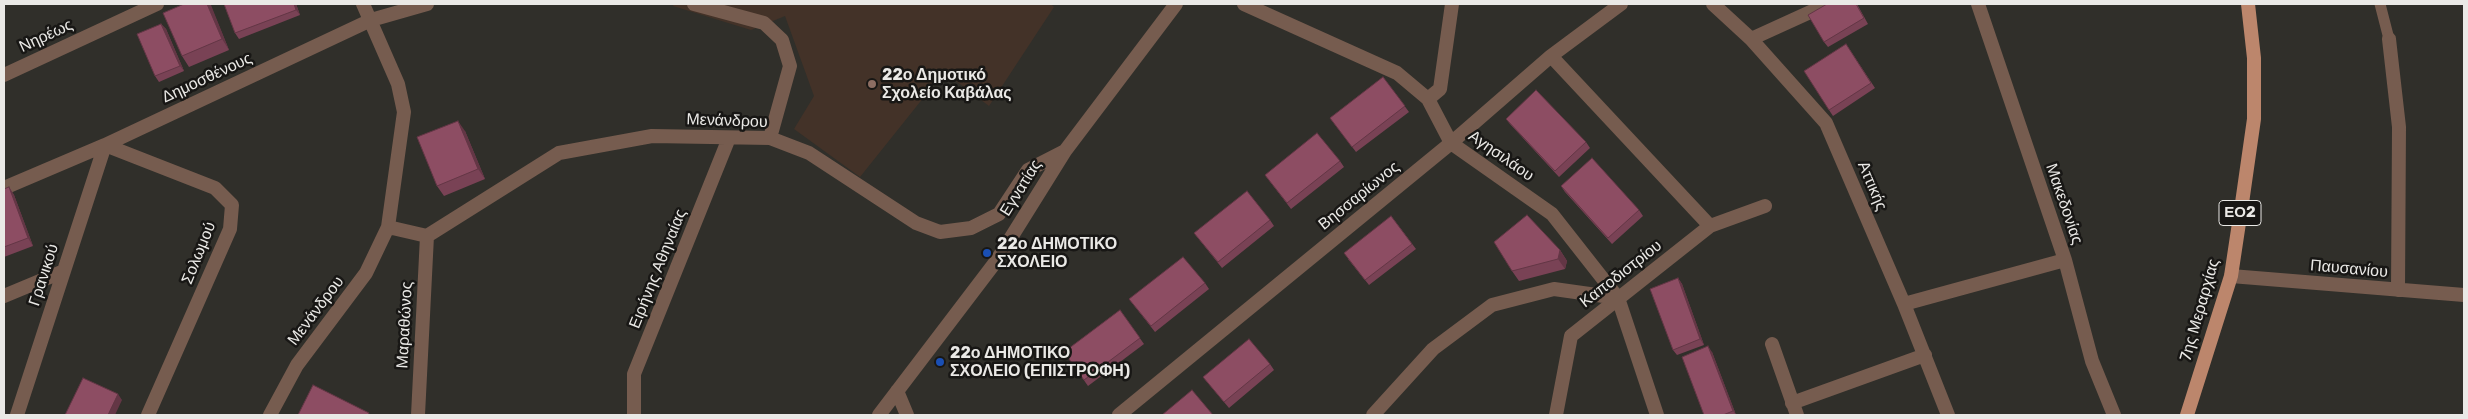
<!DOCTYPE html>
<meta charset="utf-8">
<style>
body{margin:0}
#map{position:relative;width:2468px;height:419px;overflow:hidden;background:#302f2a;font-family:Rubik,sans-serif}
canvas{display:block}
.frame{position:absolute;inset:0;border:5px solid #eae9e6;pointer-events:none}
</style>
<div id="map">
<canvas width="2468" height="419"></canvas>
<div class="frame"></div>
</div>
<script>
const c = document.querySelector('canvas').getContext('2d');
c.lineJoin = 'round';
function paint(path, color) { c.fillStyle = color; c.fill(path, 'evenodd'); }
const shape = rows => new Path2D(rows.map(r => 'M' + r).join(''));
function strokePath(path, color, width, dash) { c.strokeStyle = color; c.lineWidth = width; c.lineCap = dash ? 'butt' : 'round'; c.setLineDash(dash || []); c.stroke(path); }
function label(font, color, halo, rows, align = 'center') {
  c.font = font + ' Rubik,sans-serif'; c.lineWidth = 5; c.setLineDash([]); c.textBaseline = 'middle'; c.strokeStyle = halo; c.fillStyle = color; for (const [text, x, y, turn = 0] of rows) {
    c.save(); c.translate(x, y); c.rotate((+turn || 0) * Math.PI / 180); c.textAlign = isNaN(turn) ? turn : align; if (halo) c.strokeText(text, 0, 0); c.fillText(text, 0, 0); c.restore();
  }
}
paint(shape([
 [674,4,1051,4,1054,7,989,106,944,72,860,177,794,129,814,96,785,16,751,30,673,6]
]), '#433228');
strokePath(shape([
 [2380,4,2389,39]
]), '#765c4f', 11);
strokePath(shape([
 [694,4,764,23,782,40,790,66,770,138],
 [1244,4,1397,73,1428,99,1451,143,1552,214,1618,298,1657,415],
 [1713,4,1751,39,1826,123,1904,304,1948,415],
 [1978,4,2065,260,2092,361,2114,415],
 [1751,39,1828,4],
 [2389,39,2399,127,2398,290],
 [1551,56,1710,226],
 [4,75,157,4],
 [1428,99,1440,89,1452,4],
 [4,188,105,145,371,20,427,4],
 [388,227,427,236,559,153,652,136,770,138,809,153,916,223,940,232,971,228,999,214,1028,170,1065,151],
 [2231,276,2464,295],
 [4,296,64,271],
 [1904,304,2065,260],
 [1772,344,1797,415],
 [897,391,907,415],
 [1792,403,1925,355],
 [17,415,105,145,215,188,232,205,230,229,148,415],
 [270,415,297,365,366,273,388,227,404,112,398,84,363,4],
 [418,415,427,236],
 [634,415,634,374,729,138],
 [879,415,997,260,1065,151,1176,4],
 [1119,415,1451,143,1551,56,1621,4],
 [1373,415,1433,349,1492,305,1554,289,1618,298],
 [1556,415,1571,336,1710,226,1765,206]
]), '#765c4f', 14);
strokePath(shape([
 [2187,415,2231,276,2242,203,2254,119,2254,58,2248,4]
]), '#bc866c', 14);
paint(shape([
 [184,4,210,4,229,50,189,67,182,56],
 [224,4,296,4,300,15,239,39,235,33],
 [1827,4,1857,4,1868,24,1828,47,1824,42],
 [161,24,166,29,184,71,159,82,155,76],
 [1846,44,1875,88,1833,116,1829,110],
 [1383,77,1409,112,1356,152,1330,118],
 [1506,119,1586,142,1590,148,1559,177,1510,124],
 [465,131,485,179,444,196,437,186],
 [1340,161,1344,167,1291,209,1265,175],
 [1561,186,1639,210,1643,216,1612,244,1565,192],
 [9,187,14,195,33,246,4,257,4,189],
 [1391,216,1416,249,1369,285,1348,259],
 [1270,220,1274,226,1222,268,1194,233],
 [1560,250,1567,261,1565,269,1519,281,1512,271],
 [1678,278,1682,284,1704,345,1677,355,1673,350],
 [1205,283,1209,289,1155,332,1129,299],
 [1120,310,1144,344,1088,386,1064,352],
 [1712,352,1736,415,1704,415],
 [1270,364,1274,370,1229,408,1203,377]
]), '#794255');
paint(shape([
 [207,4,210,4,211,5,229,50,222,39],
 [294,4,296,4,300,15,296,10],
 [161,24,166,29,184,71,180,66],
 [458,121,465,131,485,179,478,169],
 [9,187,14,195,33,246,28,238],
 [1560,250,1567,261,1565,269,1558,259],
 [1678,278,1682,284,1704,345,1700,339],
 [1708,346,1712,352,1736,415,1733,411],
 [118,394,122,400,115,415,108,415]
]), '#633645');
const building = shape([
 [184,4,207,4,222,39,182,56,163,13,184,4],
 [224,4,294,4,296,10,235,33,224,4],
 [1827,4,1856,4,1864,18,1824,42,1808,15,1827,4],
 [161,24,180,66,155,76,137,34,161,24],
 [1846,44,1871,83,1829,110,1804,71,1846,44],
 [1383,77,1405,106,1352,147,1330,118,1383,77],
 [1536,90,1586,142,1555,171,1506,119,1536,90],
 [458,121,478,169,437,186,417,137,458,121],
 [1317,133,1340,161,1287,203,1265,175,1317,133],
 [1592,158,1639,210,1608,238,1561,186,1592,158],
 [9,187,28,238,4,247,4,189,9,187],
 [1247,191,1270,220,1218,262,1194,233,1247,191],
 [1527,215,1560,250,1558,259,1512,271,1494,242,1527,215],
 [1391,216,1412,244,1365,280,1344,253,1391,216],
 [1183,257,1205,283,1151,326,1129,299,1183,257],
 [1678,278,1700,339,1673,350,1650,289,1678,278],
 [1120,310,1140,338,1084,380,1064,352,1120,310],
 [1249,339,1270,364,1224,402,1203,377,1249,339],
 [1708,346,1733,411,1723,415,1704,415,1682,357,1708,346],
 [83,378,118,394,108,415,65,415,83,378],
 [313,385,369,413,368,415,298,415,313,385],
 [1192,390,1213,415,1162,415,1192,390]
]);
paint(building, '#8d4d63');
strokePath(building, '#633645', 1);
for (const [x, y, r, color] of [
 [872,84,5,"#8d6e63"],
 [987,253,5,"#1a4fb4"],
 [940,362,5,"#1a4fb4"]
]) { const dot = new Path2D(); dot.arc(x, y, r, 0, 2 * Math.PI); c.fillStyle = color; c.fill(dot); strokePath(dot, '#181715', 2); }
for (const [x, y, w] of [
 [2240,213,42]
]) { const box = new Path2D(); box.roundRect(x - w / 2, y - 12.5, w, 25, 4); c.fillStyle = '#181715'; c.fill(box); strokePath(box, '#eae9e6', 1); }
label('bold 15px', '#eae9e6', null, [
 ["ΕΟ2",2240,213]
]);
label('16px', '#eae9e6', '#181715', [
 ["Νηρέως",46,36,-25],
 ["Δημοσθένους",207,78,-25],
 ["Μενάνδρου",727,121,2],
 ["Αγησιλάου",1501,156,35],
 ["Αττικής",1872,186,67],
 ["Εγνατίας",1021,188,-58],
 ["Βησσαρίωνος",1359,196,-39],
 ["Μακεδονίας",2064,204,71],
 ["Σολωμού",199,253,-68],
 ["Ειρήνης Αθηναίας",658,269,-68],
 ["Παυσανίου",2349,269,5],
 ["Καποδιστρίου",1621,274,-38],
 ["Γρανικού",44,275,-72],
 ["7ης Μεραρχίας",2200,310,-74],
 ["Μενάνδρου",316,311,-53],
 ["Μαραθώνος",405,325,-87]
]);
label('bold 16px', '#eae9e6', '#181715', [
 ["22ο Δημοτικό",882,75],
 ["Σχολείο Καβάλας",882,93],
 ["22ο ΔΗΜΟΤΙΚΟ",997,244],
 ["ΣΧΟΛΕΙΟ",997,262],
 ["22ο ΔΗΜΟΤΙΚΟ",950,353],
 ["ΣΧΟΛΕΙΟ (ΕΠΙΣΤΡΟΦΗ)",950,371]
], 'left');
</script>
